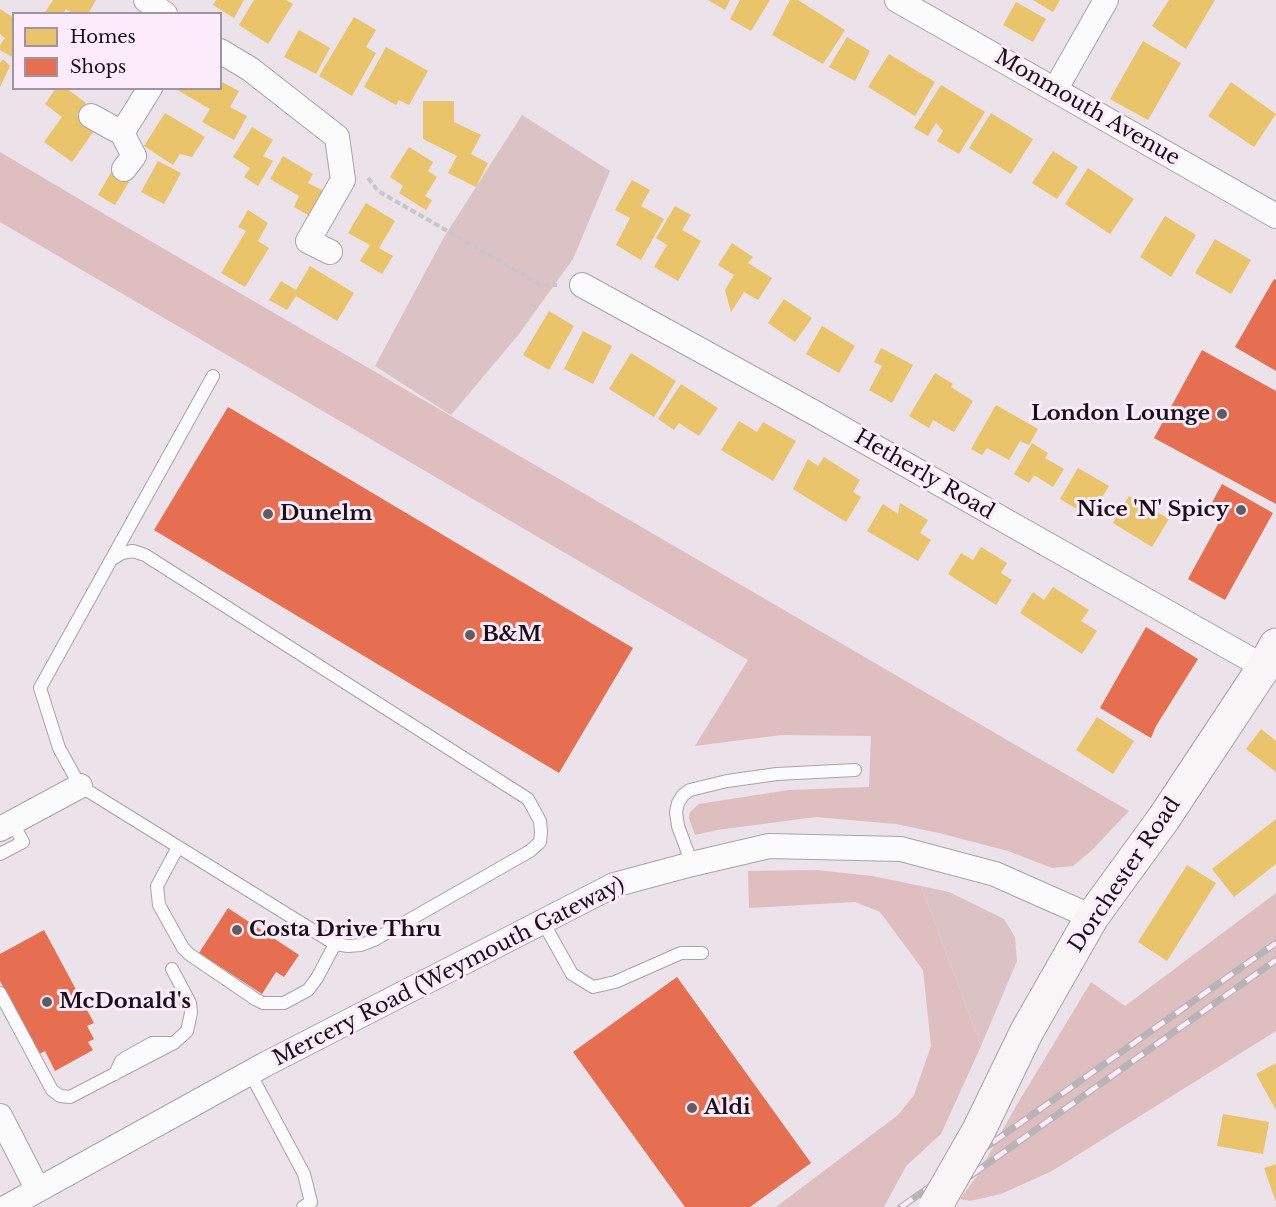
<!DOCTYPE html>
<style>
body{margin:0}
#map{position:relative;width:1276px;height:1207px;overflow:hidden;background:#ebe2ea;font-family:"Libre Baskerville",serif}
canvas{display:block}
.legend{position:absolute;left:12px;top:12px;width:210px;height:78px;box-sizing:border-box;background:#fcebfa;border:2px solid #a194a0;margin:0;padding:8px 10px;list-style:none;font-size:18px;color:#181218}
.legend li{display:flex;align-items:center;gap:12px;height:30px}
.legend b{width:30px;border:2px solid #a194a0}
</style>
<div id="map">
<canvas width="1276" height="1207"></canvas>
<ul class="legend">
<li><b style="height:16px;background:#e9c46a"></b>Homes</li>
<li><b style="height:16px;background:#e76f51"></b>Shops</li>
</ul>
</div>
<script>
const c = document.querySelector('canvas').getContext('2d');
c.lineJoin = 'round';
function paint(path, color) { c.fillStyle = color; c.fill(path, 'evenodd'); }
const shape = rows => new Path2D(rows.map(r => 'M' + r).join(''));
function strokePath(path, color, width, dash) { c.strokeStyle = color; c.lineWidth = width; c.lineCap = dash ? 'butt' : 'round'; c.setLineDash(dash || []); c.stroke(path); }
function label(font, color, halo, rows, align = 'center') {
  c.font = font + ' "Libre Baskerville",serif'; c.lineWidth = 6; c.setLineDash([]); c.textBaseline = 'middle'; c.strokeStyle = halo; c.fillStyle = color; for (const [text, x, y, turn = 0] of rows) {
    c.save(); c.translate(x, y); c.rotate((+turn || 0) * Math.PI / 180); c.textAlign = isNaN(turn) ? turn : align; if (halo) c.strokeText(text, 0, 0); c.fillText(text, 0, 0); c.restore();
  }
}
paint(shape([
 [522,115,610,171,573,259,519,334,451,415,375,366,444,237],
 [921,886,949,892,1004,919,1015,937,1017,961,981,1046]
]), '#dbc3c5');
paint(shape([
 [0,152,111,218,1129,811,1091,851,1073,866,1052,868,1008,851,939,833,896,824,816,817,717,830,695,835,689,818,690,812,699,804,789,790,869,787,871,736,781,735,695,746,748,660,0,222],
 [816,870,872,876,921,886,981,1046,941,1134,906,1166,884,1207,776,1207,898,1115,914,1095,931,1046,923,970,880,912,855,902,749,908,748,871],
 [1276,893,1276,1031,1052,1171,1001,1194,970,1201,960,1199,977,1176,1015,1108,1091,982,1125,1006]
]), '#dfbebf');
paint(shape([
 [53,0,96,0,88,14,73,14,66,9,63,14,44,14],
 [216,0,244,0,234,18,213,5],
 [254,0,286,0,293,4,268,44,239,25],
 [708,0,730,0,725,10],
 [740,0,770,0,751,31,730,19],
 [790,0,798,0,845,30,823,64,772,35],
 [1033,0,1060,0,1053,12],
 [1169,0,1215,0,1186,49,1152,26],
 [1016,2,1046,19,1033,42,1003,25],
 [0,9,14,18,14,58,0,50,0,45,5,38,0,34],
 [354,17,376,30,366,47,376,53,352,96,319,76],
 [299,30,330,48,316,74,284,57],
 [847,37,870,51,855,81,829,67],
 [1143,41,1181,63,1148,120,1110,99],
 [386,47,428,71,409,105,399,100,396,105,364,87],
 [889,54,935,82,915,116,868,87],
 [3,59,10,66,0,87,0,63],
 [220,81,239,91,230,107,247,116,234,140,202,122,210,109,174,88,220,88],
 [1231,82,1276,114,1254,147,1208,116],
 [941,85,985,112,959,154,937,141,943,131,936,123,928,136,914,128],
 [56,88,66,88,86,103,77,115,96,128,72,162,44,142,62,117,45,104],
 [423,101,454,101,454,122,481,135,471,154,488,163,476,187,448,173,457,156,423,139],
 [165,113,205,137,192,157,180,154,173,165,144,146],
 [991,113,1033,139,1011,174,969,148],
 [252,127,273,140,263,156,273,161,258,186,244,177,250,168,233,157],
 [409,147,433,162,428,171,437,177,425,196,432,200,426,210,399,193,403,186,390,177],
 [1053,151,1078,167,1057,199,1032,183],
 [283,156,313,174,308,183,326,192,313,218,294,207,299,196,270,179],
 [158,161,181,173,164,204,141,192],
 [1088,168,1134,199,1110,234,1065,204],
 [112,171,129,182,115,205,98,195],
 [632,180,650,190,641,206,664,219,641,260,616,245,630,218,615,210],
 [366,203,395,221,379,248,393,256,382,274,360,261,370,245,348,233],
 [675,206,691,215,682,230,701,241,678,281,654,267,667,245,656,238],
 [248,210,268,223,258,241,269,248,245,287,221,273,246,231,238,227],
 [1165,216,1196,235,1171,277,1140,257],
 [1215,239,1251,260,1231,294,1195,273],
 [732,243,753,257,748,263,772,278,758,300,744,292,731,312,725,290,734,275,718,265],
 [310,266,354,293,337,321,296,296,287,310,269,300,281,281,296,290],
 [784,299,812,318,795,342,768,323],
 [549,311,574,326,549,370,523,355],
 [822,326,855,346,839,373,806,354],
 [583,331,612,346,593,384,564,369],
 [881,348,913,365,892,403,869,390,882,366,874,362],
 [631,353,676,381,654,417,609,389],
 [935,373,953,384,951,387,973,401,954,432,933,420,929,428,909,416],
 [681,384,718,408,699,436,679,423,674,430,658,419],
 [996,405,1038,429,1029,445,1020,441,1009,460,987,448,982,455,971,449],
 [739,421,757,432,763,422,796,441,773,481,721,450],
 [1032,443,1048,453,1045,458,1064,469,1053,487,1034,475,1029,483,1014,474],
 [824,457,860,480,853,492,861,497,846,522,793,489,808,459,818,466],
 [1078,468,1109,486,1090,517,1060,499],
 [1129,496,1169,519,1152,547,1113,523],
 [900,503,928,520,920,533,931,540,918,561,867,531,883,504,898,514],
 [981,547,1007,563,1001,573,1012,580,996,605,948,574,961,553,973,560],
 [1053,587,1089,610,1081,621,1097,631,1082,654,1020,613,1033,592,1044,600],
 [1097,717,1134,741,1113,774,1076,750],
 [1261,729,1276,741,1276,772,1246,749],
 [1276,819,1276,864,1234,897,1212,869],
 [1187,865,1216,883,1167,961,1138,942],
 [1276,1063,1276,1110,1256,1074],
 [1223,1114,1269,1122,1263,1154,1217,1146],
 [1276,1164,1276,1202,1264,1168]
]), '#e9c46a');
paint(shape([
 [1274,279,1276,280,1276,371,1235,347],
 [1202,350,1276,391,1276,504,1154,438],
 [228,407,633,648,559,773,154,530],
 [1222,484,1273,513,1225,600,1188,579,1223,515,1209,508],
 [1146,627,1198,659,1156,726,1151,738,1100,708],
 [228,908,299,955,284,977,276,972,262,994,199,953],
 [44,930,94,1023,87,1026,94,1039,88,1042,93,1050,55,1071,45,1051,39,1054,0,981,0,954],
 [677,977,811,1163,750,1207,685,1207,573,1052]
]), '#e76f51');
const service = shape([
 [111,560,122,553,133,551,145,555,528,799,540,821,541,832,540,842,530,851,374,940,361,945,348,946,335,944,80,786,59,748,40,688,111,560,213,376],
 [178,847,157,886,159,905,183,948,189,954,255,999,263,1003,284,1003,308,990,317,978,335,944],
 [0,854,23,842,12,822],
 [692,864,678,826,676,812,678,803,683,795,690,790,727,781,777,774,855,770],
 [543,922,572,974,593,987,615,982,681,953,702,953],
 [0,993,52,1090,60,1096,70,1097,174,1043,187,1031,191,1013,190,1003,172,969],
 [250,1073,304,1174,311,1202,303,1207],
 [115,1074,121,1061,125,1058,152,1043,170,1043]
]);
const minor = shape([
 [146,0,165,14],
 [897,0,1276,216],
 [220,51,250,69,337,137,343,180,308,241,330,252],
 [1055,90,1106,0],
 [91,116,122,133],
 [124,169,134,156,122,133,150,88],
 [582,285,813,412,1264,667],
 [0,829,80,786],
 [0,1116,38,1190],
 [7,1207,264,1065,614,885,692,864,769,846,901,849,995,874,1092,917]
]);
const secondary = shape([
 [979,1130,1027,1031,1092,917,1164,818,1264,667,1276,645]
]);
strokePath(service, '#a9a2a9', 14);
strokePath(minor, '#a9a2a9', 26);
strokePath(secondary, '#a9a2a9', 35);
strokePath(shape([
 [368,178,378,191,541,285,557,285]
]), '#c9c6c9', 4, [6, 3]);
strokePath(service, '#fcfbfc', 12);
strokePath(minor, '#fcfbfc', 24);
strokePath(secondary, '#f9f4f6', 33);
const rail = shape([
 [901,1207,1276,943],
 [926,1207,1276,960]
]);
strokePath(rail, '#b7b4b7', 7);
strokePath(rail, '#fcebfa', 4.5, [14]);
const secondaryBridge = shape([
 [935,1207,979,1130]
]);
strokePath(secondaryBridge, '#a9a2a9', 35, []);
strokePath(secondaryBridge, '#f9f4f6', 33);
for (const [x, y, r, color] of [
 [1222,414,6,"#625b62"],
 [1241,510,6,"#625b62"],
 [268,514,6,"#625b62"],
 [470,635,6,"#625b62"],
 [237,930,6,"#625b62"],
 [47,1002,6,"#625b62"],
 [692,1108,6,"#625b62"]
]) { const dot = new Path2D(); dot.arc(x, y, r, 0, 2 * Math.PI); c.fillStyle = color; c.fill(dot); strokePath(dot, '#fcebfa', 2); }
label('21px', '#181218', '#fcebfa', [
 ["Monmouth Avenue",1087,108,30],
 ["Hetherly Road",924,475,30],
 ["Dorchester Road",1125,875,-56],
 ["Mercery Road (Weymouth Gateway)",449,972,-27]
]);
label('bold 21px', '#181218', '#fcebfa', [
 ["London Lounge",1210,414,"right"],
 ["Nice 'N' Spicy",1229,510,"right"],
 ["Dunelm",280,514],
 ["B&M",482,635],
 ["Costa Drive Thru",249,930],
 ["McDonald's",59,1002],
 ["Aldi",704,1108]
], 'left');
</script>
